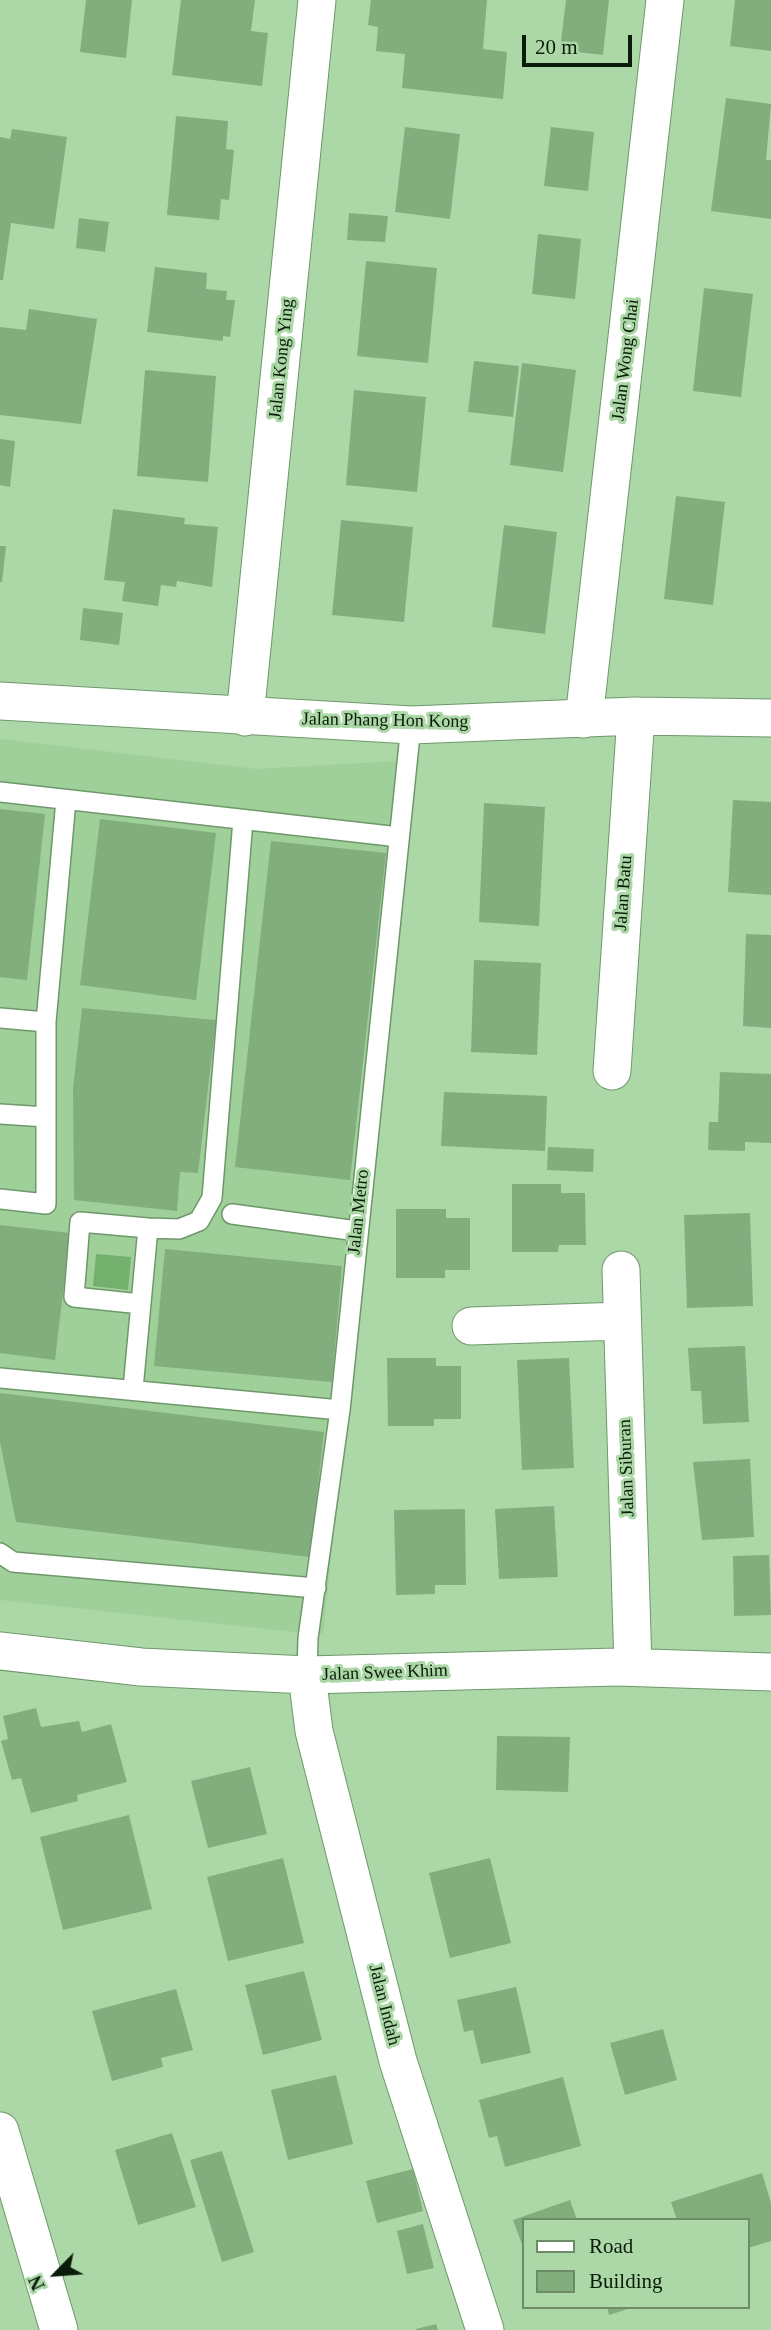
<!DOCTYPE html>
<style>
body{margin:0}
#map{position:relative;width:771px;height:2330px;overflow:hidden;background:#acd8a7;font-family:"Times New Roman",serif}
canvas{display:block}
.legend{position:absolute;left:522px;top:2218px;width:228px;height:91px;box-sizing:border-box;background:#acd8a7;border:2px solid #6c8c68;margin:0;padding:9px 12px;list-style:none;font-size:21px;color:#0b1b09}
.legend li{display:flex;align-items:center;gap:14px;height:35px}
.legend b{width:35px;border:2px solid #6c8c68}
.north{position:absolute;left:21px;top:2239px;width:70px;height:70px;-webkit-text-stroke:5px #acd8a7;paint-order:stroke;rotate:245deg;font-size:19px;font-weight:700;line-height:28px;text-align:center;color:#0b1b09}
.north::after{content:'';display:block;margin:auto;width:24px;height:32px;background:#0b1b09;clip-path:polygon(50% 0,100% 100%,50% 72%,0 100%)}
.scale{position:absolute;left:522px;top:35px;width:110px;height:32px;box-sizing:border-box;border:4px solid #0b1b09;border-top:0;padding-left:9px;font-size:21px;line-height:24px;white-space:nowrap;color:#0b1b09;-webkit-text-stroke:5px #acd8a7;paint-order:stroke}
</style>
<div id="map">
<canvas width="771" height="2330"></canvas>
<ul class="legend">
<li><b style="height:9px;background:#fff"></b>Road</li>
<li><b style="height:19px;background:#82ad7d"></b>Building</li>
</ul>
<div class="north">N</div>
<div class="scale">20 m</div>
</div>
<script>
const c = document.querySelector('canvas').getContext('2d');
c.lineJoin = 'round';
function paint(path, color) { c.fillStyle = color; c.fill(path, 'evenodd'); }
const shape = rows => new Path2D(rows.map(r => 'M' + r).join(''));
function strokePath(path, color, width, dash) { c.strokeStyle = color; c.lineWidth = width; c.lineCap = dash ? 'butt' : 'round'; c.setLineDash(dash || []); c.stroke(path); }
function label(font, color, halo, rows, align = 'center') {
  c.font = font + ' "Times New Roman",serif'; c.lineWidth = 6; c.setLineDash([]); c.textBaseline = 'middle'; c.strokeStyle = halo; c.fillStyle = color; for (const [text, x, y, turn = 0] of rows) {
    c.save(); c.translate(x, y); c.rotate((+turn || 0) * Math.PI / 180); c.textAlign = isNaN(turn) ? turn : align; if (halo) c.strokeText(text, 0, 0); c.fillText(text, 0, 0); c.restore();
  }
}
paint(shape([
 [0,739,257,769,415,760,323,1635,0,1600]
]), '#9fd099');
paint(shape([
 [96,1254,131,1257,128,1290,93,1286]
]), '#73af6d');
paint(shape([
 [86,0,132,0,126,58,80,52],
 [181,0,255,0,251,31,268,33,262,86,172,75],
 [371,0,487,0,483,49,507,52,503,99,402,88,405,54,376,51,378,27,368,25],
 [566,0,609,0,603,55,560,50],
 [735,0,771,0,771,51,730,46],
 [726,98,771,104,766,160,771,160,771,219,711,211],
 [176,116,228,121,226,149,234,150,229,200,221,199,219,220,167,215],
 [405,127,460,134,450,219,395,212],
 [551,127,594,132,588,191,544,186],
 [12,129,67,137,54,229,11,223,3,280,0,280,0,137,10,139],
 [349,213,388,216,385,242,347,240],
 [79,218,109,222,105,252,76,248],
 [538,234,581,239,575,299,532,294],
 [366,261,437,268,428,363,357,356],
 [155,267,207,273,206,289,227,291,226,300,235,300,230,337,223,336,223,341,147,332],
 [704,288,753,294,741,397,693,391],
 [29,309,97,319,81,424,0,415,0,327,26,330],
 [474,361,519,366,513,417,468,412],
 [522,363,576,370,563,472,510,465],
 [145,370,216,376,208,482,137,476],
 [354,390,426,397,417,492,346,485],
 [0,439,15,441,10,487,0,485],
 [676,496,725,502,713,605,664,599],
 [113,509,185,518,184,524,218,527,212,587,177,581,176,587,161,585,158,606,122,601,125,582,104,580],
 [341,520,413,527,404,622,332,615],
 [504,525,557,532,545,634,492,627],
 [0,546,6,546,2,582,0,582],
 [83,608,123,613,119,645,80,640],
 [733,800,771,802,771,895,728,892],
 [484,803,545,807,539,926,479,922],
 [0,809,45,814,27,980,0,977],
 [100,819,216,833,196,1000,80,985],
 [271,841,386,853,350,1180,235,1167],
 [746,934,771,935,771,1028,743,1026],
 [474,960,541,963,537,1055,471,1052],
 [82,1008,216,1020,198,1173,180,1172,177,1211,74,1200,73,1089],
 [720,1072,771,1074,771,1143,745,1142,745,1151,708,1150,709,1122,718,1122],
 [444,1092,547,1096,545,1151,441,1146],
 [548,1147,594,1149,593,1172,547,1170],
 [512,1184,561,1184,561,1193,585,1193,586,1245,559,1245,558,1252,512,1252],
 [396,1209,446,1209,446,1218,470,1218,470,1270,445,1270,445,1278,396,1278],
 [750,1213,753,1306,687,1308,684,1215],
 [0,1225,70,1233,55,1360,0,1353],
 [165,1249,342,1266,332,1382,154,1366],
 [745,1346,749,1422,703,1424,701,1391,691,1391,688,1348],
 [387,1358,436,1358,436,1366,461,1366,461,1419,434,1419,434,1426,388,1426],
 [569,1358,574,1468,522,1470,517,1360],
 [0,1393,324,1432,310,1557,16,1522,0,1442],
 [750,1459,754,1537,702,1540,693,1462],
 [554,1506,558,1577,499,1579,495,1509],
 [465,1509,466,1585,435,1585,435,1594,396,1595,394,1510],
 [769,1555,771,1615,734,1616,733,1556],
 [36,1708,41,1727,79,1721,82,1732,111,1724,127,1782,77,1795,78,1801,31,1813,21,1778,12,1780,1,1741,8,1739,3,1716],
 [497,1736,570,1737,568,1792,496,1790],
 [250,1767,267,1834,208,1848,191,1781],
 [129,1815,152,1909,63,1930,40,1837],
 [283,1858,304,1943,228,1961,207,1877],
 [490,1858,511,1943,450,1958,429,1873],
 [304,1971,322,2040,263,2055,245,1985],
 [516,1987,531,2053,481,2064,473,2030,464,2032,457,2000],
 [176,1989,193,2050,161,2058,163,2067,112,2081,92,2011],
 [663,2029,677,2080,625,2095,610,2043],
 [336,2075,353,2144,288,2160,271,2090],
 [563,2077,581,2146,505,2167,497,2136,489,2138,479,2100],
 [172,2133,196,2207,138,2225,115,2150],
 [222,2151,254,2252,222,2262,190,2160],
 [413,2169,423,2211,377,2223,366,2181],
 [762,2173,771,2203,771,2241,748,2248,748,2220,677,2220,671,2202],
 [570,2200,577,2220,524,2220,524,2250,513,2220],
 [423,2224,434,2268,407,2274,397,2231],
 [607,2307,631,2307,631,2308,609,2315],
 [436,2324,438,2330,416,2330,416,2329]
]), '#82ad7d');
const lane = shape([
 [0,792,399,837],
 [0,1018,46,1022,46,1204,0,1199],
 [46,1022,66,800],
 [0,1114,46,1117],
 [232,1214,357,1231],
 [141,1304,74,1297,80,1222,148,1228],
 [0,1378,340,1410],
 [133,1389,148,1228,179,1229,199,1221,212,1198,243,820],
 [0,1553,13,1562,316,1588],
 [307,1675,308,1638,340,1410,411,725]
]);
const street = shape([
 [0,701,411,725,636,716,771,718],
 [245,717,317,0],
 [584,719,665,0],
 [612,1071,636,716],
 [621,1270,633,1667],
 [471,1326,622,1321],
 [0,1651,141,1667,307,1675,618,1667,771,1672],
 [307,1675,314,1731,398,2061,485,2330],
 [0,2131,59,2330]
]);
strokePath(lane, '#6e986a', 22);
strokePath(street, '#6e986a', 39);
strokePath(lane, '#fff', 19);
strokePath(street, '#fff', 37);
label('18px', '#0b1b09', '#acd8a7', [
 ["Jalan Kong Ying",282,359,-84],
 ["Jalan Wong Chai",626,360,-83],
 ["Jalan Phang Hon Kong",385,721,1],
 ["Jalan Batu",624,893,-86],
 ["Jalan Metro",359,1212,-84],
 ["Jalan Siburan",627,1468,-92],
 ["Jalan Swee Khim",385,1673,-2],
 ["Jalan Indah",384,2005,76]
]);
</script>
